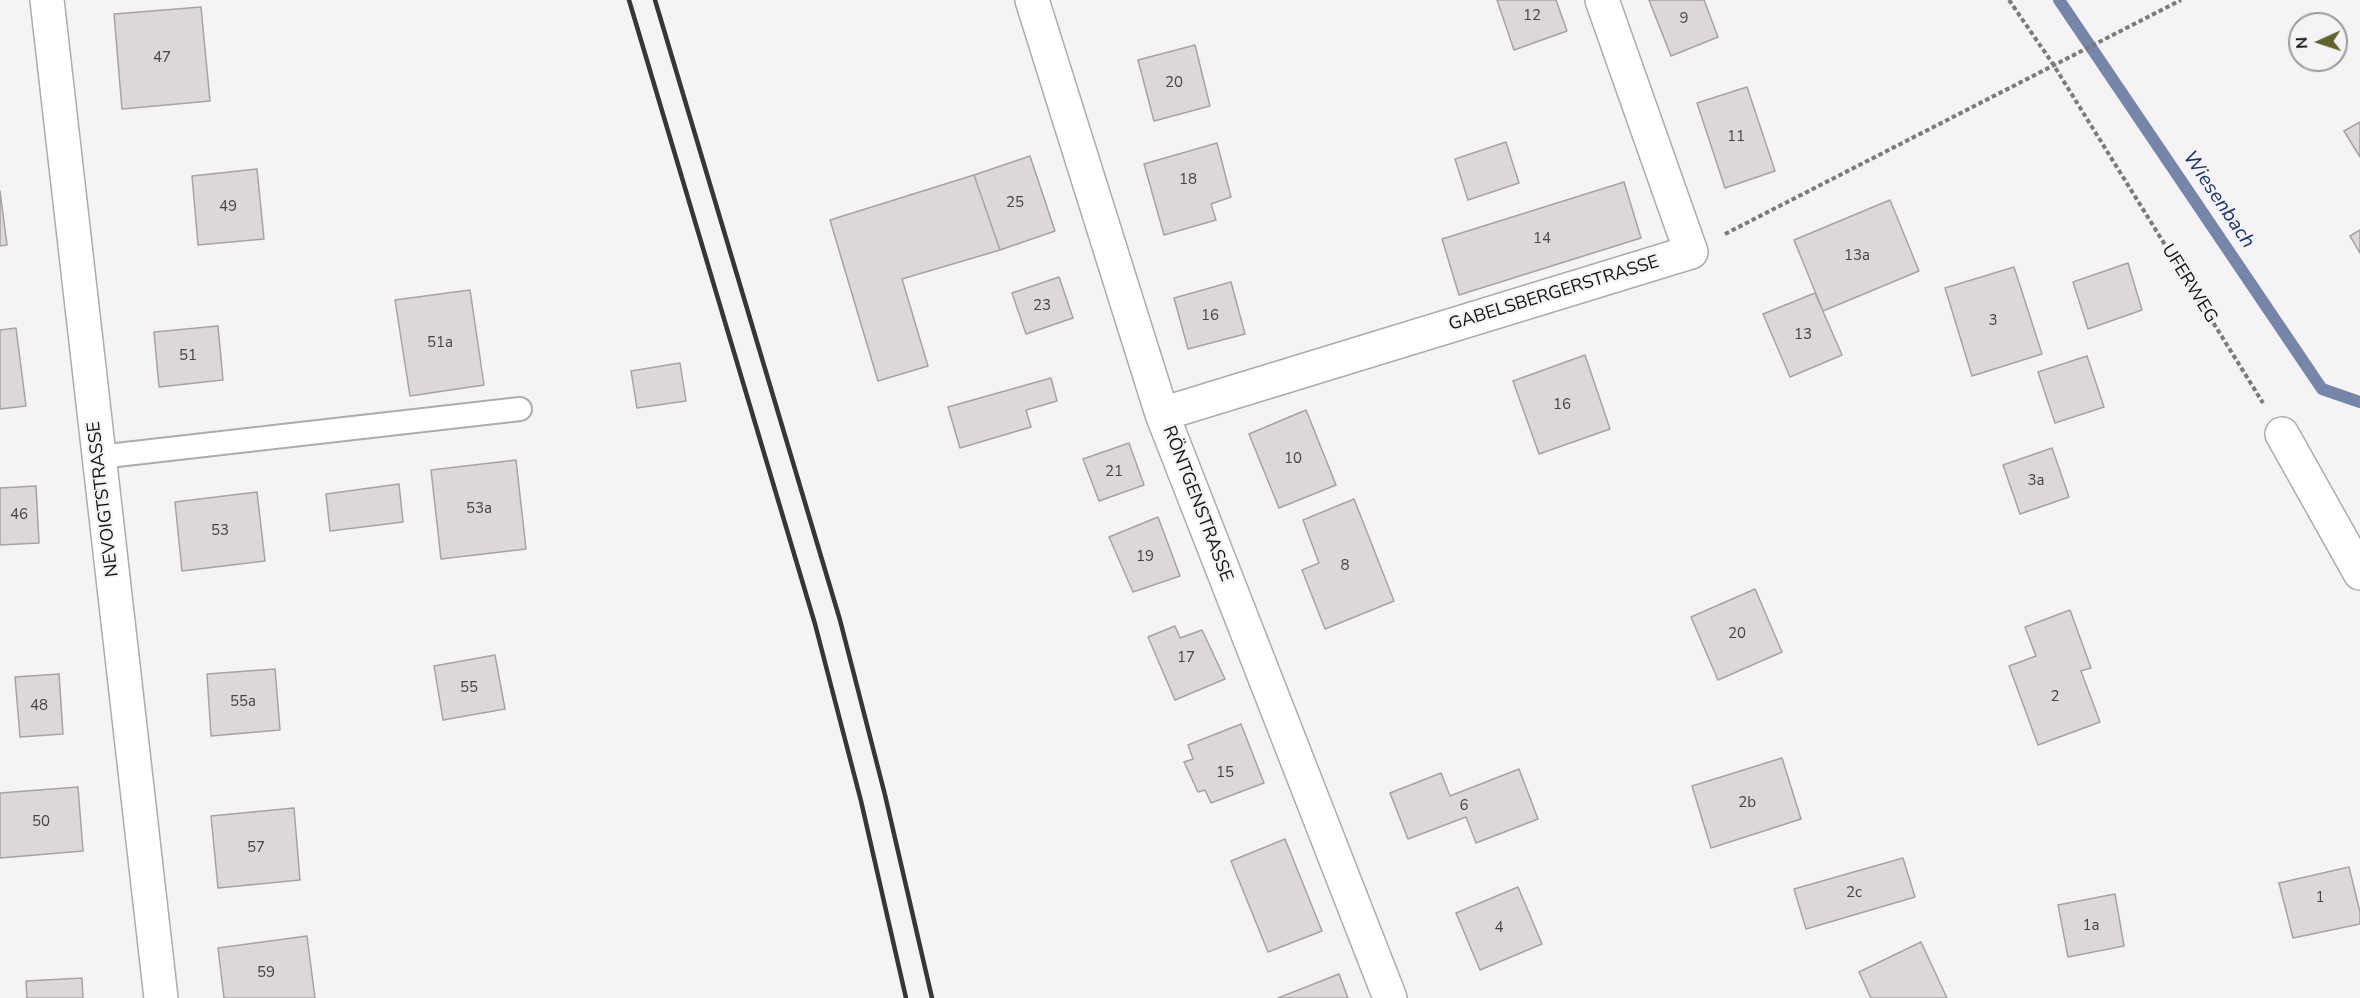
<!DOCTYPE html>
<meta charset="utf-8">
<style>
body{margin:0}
#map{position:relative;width:2360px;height:998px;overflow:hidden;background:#f5f3f5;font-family:"Nunito Sans",sans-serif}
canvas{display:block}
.north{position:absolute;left:2288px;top:12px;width:60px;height:60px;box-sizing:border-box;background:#f5f3f5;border:2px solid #9b999b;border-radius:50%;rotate:267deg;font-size:16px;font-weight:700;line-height:24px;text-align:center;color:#131213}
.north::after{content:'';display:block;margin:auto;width:21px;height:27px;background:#60612e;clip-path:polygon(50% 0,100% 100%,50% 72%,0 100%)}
</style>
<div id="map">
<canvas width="2360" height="998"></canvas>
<div class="north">N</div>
</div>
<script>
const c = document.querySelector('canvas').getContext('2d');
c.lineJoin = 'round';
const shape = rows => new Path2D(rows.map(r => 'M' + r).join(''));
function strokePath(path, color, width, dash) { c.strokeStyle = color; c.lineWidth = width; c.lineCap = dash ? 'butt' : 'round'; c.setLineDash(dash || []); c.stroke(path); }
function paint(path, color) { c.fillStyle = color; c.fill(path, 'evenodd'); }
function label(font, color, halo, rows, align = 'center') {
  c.font = font + ' "Nunito Sans",sans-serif'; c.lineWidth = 4.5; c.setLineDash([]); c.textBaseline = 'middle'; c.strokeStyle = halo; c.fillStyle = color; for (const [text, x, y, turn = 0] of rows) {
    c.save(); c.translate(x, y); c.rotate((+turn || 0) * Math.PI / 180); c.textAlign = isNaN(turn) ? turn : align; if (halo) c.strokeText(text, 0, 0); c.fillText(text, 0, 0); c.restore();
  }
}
strokePath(shape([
 [2059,0,2322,389,2360,402]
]), '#7686a8', 12);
const building = shape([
 [1497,0,1556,0,1567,31,1514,50,1497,0],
 [1649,0,1704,0,1718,37,1671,56,1649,0],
 [201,7,210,101,122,109,114,14,201,7],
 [1195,45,1210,106,1154,121,1138,60,1195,45],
 [1747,87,1775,171,1725,188,1697,103,1747,87],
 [2360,122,2360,157,2344,131,2360,122],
 [1506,142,1519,183,1468,200,1455,159,1506,142],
 [1217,143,1231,197,1211,204,1216,220,1164,235,1144,164,1217,143],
 [1030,156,1055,231,1000,250,974,175,1030,156],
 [257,169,264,239,198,245,192,176,257,169],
 [974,175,1000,250,902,279,928,366,878,381,830,220,974,175],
 [1624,182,1641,238,1459,295,1442,239,1624,182],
 [0,191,7,245,0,246,0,191],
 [1890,200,1919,271,1823,311,1794,240,1890,200],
 [2360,230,2360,253,2350,236,2360,230],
 [2128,263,2142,310,2088,329,2073,282,2128,263],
 [2014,267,2042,354,1972,376,1945,288,2014,267],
 [1059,277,1073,318,1026,334,1012,293,1059,277],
 [1231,282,1245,334,1188,349,1174,298,1231,282],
 [470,290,484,385,410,396,395,300,470,290],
 [1815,293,1842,355,1790,377,1763,314,1815,293],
 [218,326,223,380,159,387,154,332,218,326],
 [16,328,26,406,0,409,0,330,16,328],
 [1585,355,1610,429,1539,454,1513,381,1585,355],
 [2087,356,2104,407,2055,423,2038,372,2087,356],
 [680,363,686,401,637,408,631,371,680,363],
 [1051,378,1057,401,1026,410,1031,427,960,448,948,407,1051,378],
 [1306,410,1336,485,1279,508,1249,434,1306,410],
 [1129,443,1144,485,1099,501,1083,459,1129,443],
 [2052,448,2069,497,2020,514,2003,465,2052,448],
 [516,460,526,549,441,559,431,470,516,460],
 [399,484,403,522,330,531,326,494,399,484],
 [36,486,39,543,0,545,0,488,36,486],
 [257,492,265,561,182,571,175,502,257,492],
 [1354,499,1394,601,1325,629,1302,570,1319,563,1303,520,1354,499],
 [1158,517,1180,576,1133,592,1109,537,1158,517],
 [1755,589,1782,652,1718,680,1691,617,1755,589],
 [2070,610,2091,668,2081,671,2100,722,2038,745,2009,666,2036,656,2025,627,2070,610],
 [1175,626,1180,638,1202,630,1225,679,1175,700,1148,637,1175,626],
 [495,655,505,709,443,720,434,666,495,655],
 [275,669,280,730,211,736,207,674,275,669],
 [59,674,63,734,20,737,15,677,59,674],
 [1241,724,1264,783,1211,803,1205,790,1198,792,1184,762,1193,759,1188,745,1241,724],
 [1782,758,1801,819,1711,848,1692,786,1782,758],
 [1519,769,1538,819,1476,843,1466,817,1408,839,1390,793,1441,773,1450,796,1519,769],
 [78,787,83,851,0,858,0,793,78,787],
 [294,808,300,880,218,888,211,816,294,808],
 [1285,839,1322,931,1268,952,1231,861,1285,839],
 [1903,858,1915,897,1806,929,1794,889,1903,858],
 [2349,867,2360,912,2360,924,2293,938,2279,883,2349,867],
 [1518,887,1542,944,1480,970,1456,913,1518,887],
 [2115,894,2124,946,2068,957,2058,905,2115,894],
 [307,936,315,998,224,998,218,948,307,936],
 [1921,942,1947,998,1871,998,1859,972,1921,942],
 [1339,974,1348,998,1278,998,1339,974],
 [82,978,83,998,27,998,26,981,82,978]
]);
paint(building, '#dcd8d9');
strokePath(building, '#a6a3a4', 1.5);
const lane = shape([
 [99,457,520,409]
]);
const street = shape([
 [47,0,161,998],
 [1032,0,1162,414,1390,998],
 [1162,414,1691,252,1602,0],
 [2282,434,2360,573]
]);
strokePath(lane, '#aeabae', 26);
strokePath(street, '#aeabae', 36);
strokePath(shape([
 [2009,0,2053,64,2263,403],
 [1725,234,2181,0]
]), '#7b7a7b', 4, [4.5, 3]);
strokePath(lane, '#fff', 22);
strokePath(street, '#fff', 33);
strokePath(shape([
 [629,0,815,624,861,801,906,998],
 [655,0,840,620,885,795,932,998]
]), '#373637', 4.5);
label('15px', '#454444', null, [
 ["12",1532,16],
 ["9",1684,19],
 ["47",162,58],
 ["20",1174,83],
 ["11",1736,137],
 ["18",1188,180],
 ["25",1015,203],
 ["49",228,207],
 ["14",1542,239],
 ["13a",1857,256],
 ["23",1042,306],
 ["16",1210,316],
 ["3",1993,321],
 ["13",1803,335],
 ["51a",440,343],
 ["51",188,356],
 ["16",1562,405],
 ["10",1293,459],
 ["21",1114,472],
 ["3a",2036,481],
 ["53a",479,509],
 ["46",19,515],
 ["53",220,531],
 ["19",1145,557],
 ["8",1345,566],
 ["20",1737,634],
 ["17",1186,658],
 ["55",469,688],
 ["2",2055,697],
 ["55a",243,702],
 ["48",39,706],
 ["15",1225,773],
 ["2b",1747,803],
 ["6",1464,806],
 ["50",41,822],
 ["57",256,848],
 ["2c",1854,893],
 ["1",2320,898],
 ["1a",2091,926],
 ["4",1499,928],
 ["59",266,973]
]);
label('18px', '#131213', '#f5f3f5', [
 ["UFERWEG",2189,284,58],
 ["GABELSBERGERSTRASSE",1554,294,-17],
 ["NEVOIGTSTRASSE",104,499,-97],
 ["RÖNTGENSTRASSE",1197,504,69]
]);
label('italic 20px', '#1b316b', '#f5f3f5', [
 ["Wiesenbach",2218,200,56]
]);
</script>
